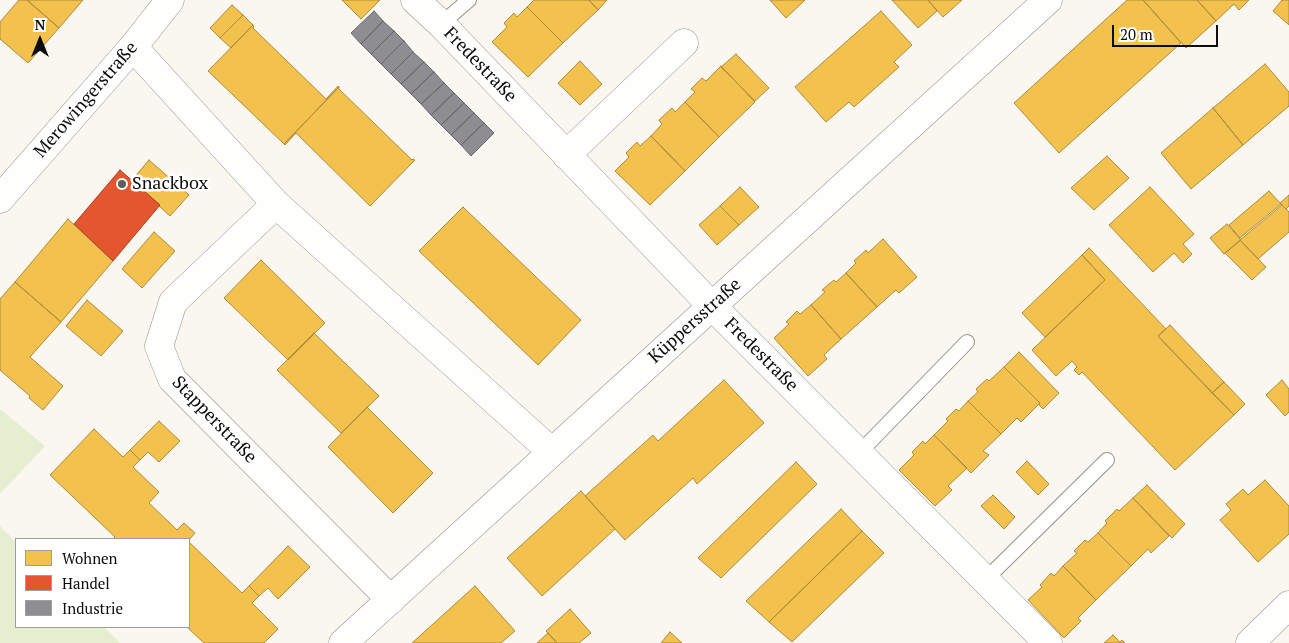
<!DOCTYPE html>
<meta charset="utf-8">
<style>
body{margin:0}
#map{position:relative;width:1289px;height:643px;overflow:hidden;background:#faf7f0;font-family:"PT Serif",serif}
canvas{display:block}
.legend{position:absolute;left:15px;top:538px;width:175px;height:90px;box-sizing:border-box;background:#fff;border:1px solid #9e9e9e;margin:0;padding:6px 9px;list-style:none;font-size:15px;color:#0c0c0c}
.legend li{display:flex;align-items:center;gap:10px;height:25px}
.legend b{width:25px;border:1px solid #9e9e9e}
.north{position:absolute;left:15px;top:15px;width:50px;height:50px;-webkit-text-stroke:4px #fff;paint-order:stroke;rotate:0deg;font-size:14px;font-weight:700;line-height:20px;text-align:center;color:#0c0c0c}
.north::after{content:'';display:block;margin:auto;width:18px;height:22px;background:#0c0c0c;clip-path:polygon(50% 0,100% 100%,50% 72%,0 100%)}
.scale{position:absolute;left:1112px;top:25px;width:106px;height:22px;box-sizing:border-box;border:2px solid #0c0c0c;border-top:0;padding-left:6px;font-size:15px;line-height:18px;white-space:nowrap;color:#0c0c0c;-webkit-text-stroke:4px #fff;paint-order:stroke}
</style>
<div id="map">
<canvas width="1289" height="643"></canvas>
<ul class="legend">
<li><b style="height:14px;background:#f2c14e"></b>Wohnen</li>
<li><b style="height:14px;background:#e4572e"></b>Handel</li>
<li><b style="height:14px;background:#8d8d92"></b>Industrie</li>
</ul>
<div class="north">N</div>
<div class="scale">20 m</div>
</div>
<script>
const c = document.querySelector('canvas').getContext('2d');
c.lineJoin = 'round';
function paint(path, color) { c.fillStyle = color; c.fill(path, 'evenodd'); }
const shape = rows => new Path2D(rows.map(r => 'M' + r).join(''));
function strokePath(path, color, width, dash) { c.strokeStyle = color; c.lineWidth = width; c.lineCap = dash ? 'butt' : 'round'; c.setLineDash(dash || []); c.stroke(path); }
function label(font, color, halo, rows, align = 'center') {
  c.font = font + ' "PT Serif",serif'; c.lineWidth = 5; c.setLineDash([]); c.textBaseline = 'middle'; c.strokeStyle = halo; c.fillStyle = color; for (const [text, x, y, turn = 0] of rows) {
    c.save(); c.translate(x, y); c.rotate((+turn || 0) * Math.PI / 180); c.textAlign = isNaN(turn) ? turn : align; if (halo) c.strokeText(text, 0, 0); c.fillText(text, 0, 0); c.restore();
  }
}
paint(shape([
 [0,409,45,446,0,494],
 [0,526,16,542,16,627,104,627,120,643,0,643]
]), '#e5efd0');
const homes = shape([
 [19,0,27,0,59,28,28,63,0,39,0,22,19,0],
 [27,0,83,0,59,28,27,0],
 [342,0,380,0,361,19,342,0],
 [534,0,589,0,598,10,563,43,527,7,534,0],
 [589,0,607,0,598,10,589,0],
 [770,0,805,0,786,18,770,0],
 [892,0,928,0,937,11,918,28,892,0],
 [928,0,962,0,943,17,928,0],
 [1127,0,1143,0,1181,43,1059,153,1014,103,1127,0],
 [1143,0,1197,0,1216,21,1186,48,1143,0],
 [1197,0,1249,0,1239,10,1234,4,1216,21,1197,0],
 [1282,0,1289,0,1289,25,1273,11,1282,0],
 [232,5,243,15,220,38,210,28,232,5],
 [527,7,563,43,528,77,492,42,507,27,504,23,514,13,517,17,527,7],
 [881,11,912,45,894,62,899,67,854,107,849,102,826,122,795,87,881,11],
 [243,15,253,25,231,48,220,38,243,15],
 [253,25,254,27,253,28,326,99,338,86,339,87,284,144,208,71,253,25],
 [736,54,769,88,755,101,721,67,736,54],
 [580,61,602,84,580,105,558,83,580,61],
 [1265,64,1289,92,1289,106,1243,145,1213,108,1265,64],
 [721,66,755,102,719,137,685,102,695,92,691,89,702,78,706,81,721,66],
 [339,87,339,89,412,160,413,159,415,160,370,206,296,133,285,145,284,144,339,87],
 [685,102,719,137,685,171,651,136,662,124,659,120,672,108,675,112,685,102],
 [1213,108,1243,145,1191,189,1161,153,1213,108],
 [651,136,685,171,650,205,615,171,629,157,626,153,637,142,640,146,651,136],
 [1107,156,1129,178,1094,210,1071,188,1107,156],
 [149,160,189,195,170,216,159,206,160,205,132,180,149,160],
 [740,187,759,207,739,225,720,206,740,187],
 [1150,187,1194,234,1183,244,1192,254,1183,263,1174,253,1153,272,1109,225,1150,187],
 [1269,191,1281,204,1240,238,1229,225,1269,191],
 [1289,195,1289,206,1286,209,1280,203,1289,195],
 [1282,205,1289,212,1289,232,1258,259,1240,240,1282,205],
 [720,206,739,225,717,245,699,225,720,206],
 [463,207,581,320,538,365,419,251,463,207],
 [68,219,113,261,61,322,15,282,68,219],
 [1227,224,1241,240,1224,254,1210,238,1227,224],
 [154,232,175,251,142,288,122,269,154,232],
 [883,239,917,277,899,293,896,290,877,307,846,273,856,263,854,261,866,250,868,253,883,239],
 [1240,240,1266,267,1252,280,1225,253,1240,240],
 [1089,248,1166,329,1158,336,1234,415,1175,470,1082,372,1079,375,1074,370,1077,367,1072,361,1056,376,1032,350,1105,280,1082,255,1089,248],
 [1082,255,1105,280,1045,337,1022,313,1082,255],
 [261,260,325,323,288,360,224,298,261,260],
 [846,273,877,307,841,339,811,305,825,292,822,290,834,280,836,282,846,273],
 [15,282,61,322,30,357,63,386,43,410,29,398,30,396,0,370,0,299,15,282],
 [87,300,123,331,101,356,66,326,87,300],
 [811,305,841,339,824,355,827,359,808,376,774,338,789,324,786,322,797,311,800,314,811,305],
 [1170,325,1224,382,1212,393,1158,336,1170,325],
 [314,333,379,396,341,433,277,370,314,333],
 [1019,352,1059,393,1043,409,1039,405,1040,403,1004,367,1019,352],
 [1004,367,1040,403,1021,422,1017,418,1001,434,968,401,978,392,976,389,987,379,989,381,1004,367],
 [724,380,764,423,697,484,693,478,625,540,585,496,653,435,658,441,724,380],
 [1282,380,1289,389,1289,412,1285,416,1266,395,1282,380],
 [1224,382,1245,404,1234,415,1212,393,1224,382],
 [968,401,1001,434,983,451,989,455,971,473,934,435,948,421,946,419,956,409,959,411,968,401],
 [367,407,433,473,393,513,328,447,367,407],
 [159,421,180,441,159,462,148,452,140,460,130,450,159,421],
 [94,429,123,457,130,450,140,460,133,467,159,492,149,503,177,530,184,523,195,533,189,540,113,539,115,537,50,475,94,429],
 [934,435,967,468,948,486,952,490,935,506,899,470,914,455,912,452,923,441,925,444,934,435],
 [1027,461,1049,484,1038,495,1016,472,1027,461],
 [796,462,817,484,721,578,698,558,796,462],
 [1265,480,1289,506,1289,534,1258,562,1220,520,1231,510,1226,504,1243,489,1248,495,1265,480],
 [1147,485,1185,524,1172,538,1133,498,1147,485],
 [581,491,615,529,542,596,507,558,581,491],
 [993,495,1015,517,1004,529,981,506,993,495],
 [1133,498,1169,536,1151,553,1148,549,1131,566,1098,533,1107,523,1105,521,1117,509,1119,511,1133,498],
 [841,509,862,531,769,622,746,601,841,509],
 [862,531,884,553,792,642,769,622,862,531],
 [1098,533,1131,566,1096,600,1063,566,1077,553,1074,551,1085,540,1088,542,1098,533],
 [189,542,242,593,249,586,259,596,252,603,278,629,264,643,204,643,187,627,189,627,189,542],
 [288,546,310,567,278,599,268,588,259,596,249,586,288,546],
 [1063,566,1096,600,1078,618,1081,621,1064,638,1028,600,1042,587,1040,585,1051,573,1054,576,1063,566],
 [475,586,515,631,501,643,412,643,475,586],
 [570,609,591,633,579,643,557,643,546,631,570,609],
 [670,632,682,643,661,643,670,632],
 [548,633,557,643,537,643,548,633],
 [1113,635,1120,642,1122,640,1125,643,1104,643,1113,635]
]);
paint(homes, '#f2c14e');
strokePath(homes, '#ad8b3a', 1);
const shops = shape([
 [120,170,160,205,113,261,74,224,120,170]
]);
paint(shops, '#e4572e');
strokePath(shops, '#a34024', 1);
const industry = shape([
 [374,11,383,21,361,44,351,33,374,11],
 [383,21,394,31,371,54,361,44,383,21],
 [394,31,404,41,381,64,371,54,394,31],
 [404,41,413,52,391,74,381,64,404,41],
 [413,52,424,62,401,84,391,74,413,52],
 [424,62,434,72,411,94,401,84,424,62],
 [434,72,444,83,421,104,411,94,434,72],
 [444,83,454,93,431,115,421,104,444,83],
 [454,93,464,103,441,125,431,115,454,93],
 [464,103,474,113,451,135,441,125,464,103],
 [474,113,484,123,461,145,451,135,474,113],
 [484,123,494,133,471,156,461,145,484,123]
]);
paint(industry, '#8d8d92');
strokePath(industry, '#66666a', 1);
const service = shape([
 [441,24,469,0],
 [859,453,967,342],
 [985,580,1107,460]
]);
const minor = shape([
 [415,0,441,24,712,306,1048,643],
 [133,47,276,204,552,452],
 [566,155,684,43],
 [276,204,173,302,159,346,172,379,391,600],
 [343,643,712,306,1048,0],
 [1250,643,1289,605]
]);
const tertiary = shape([
 [0,199,133,47,170,0]
]);
strokePath(service, '#93928f', 16);
strokePath(minor, '#93928f', 29);
strokePath(tertiary, '#93928f', 29);
strokePath(service, '#fefefd', 14);
strokePath(minor, '#fefefd', 28);
strokePath(tertiary, '#fefefd', 28);
for (const [x, y, r, color] of [
 [122,184,5,"#5f5e5c"]
]) { const dot = new Path2D(); dot.arc(x, y, r, 0, 2 * Math.PI); c.fillStyle = color; c.fill(dot); strokePath(dot, '#fff', 2); }
label('18px', '#0c0c0c', '#fff', [
 ["Fredestraße",480,65,46],
 ["Merowingerstraße",86,100,-49],
 ["Küppersstraße",695,321,-42],
 ["Fredestraße",761,355,45],
 ["Stapperstraße",214,420,46]
]);
label('18px', '#0c0c0c', '#fff', [
 ["Snackbox",132,184]
], 'left');
</script>
